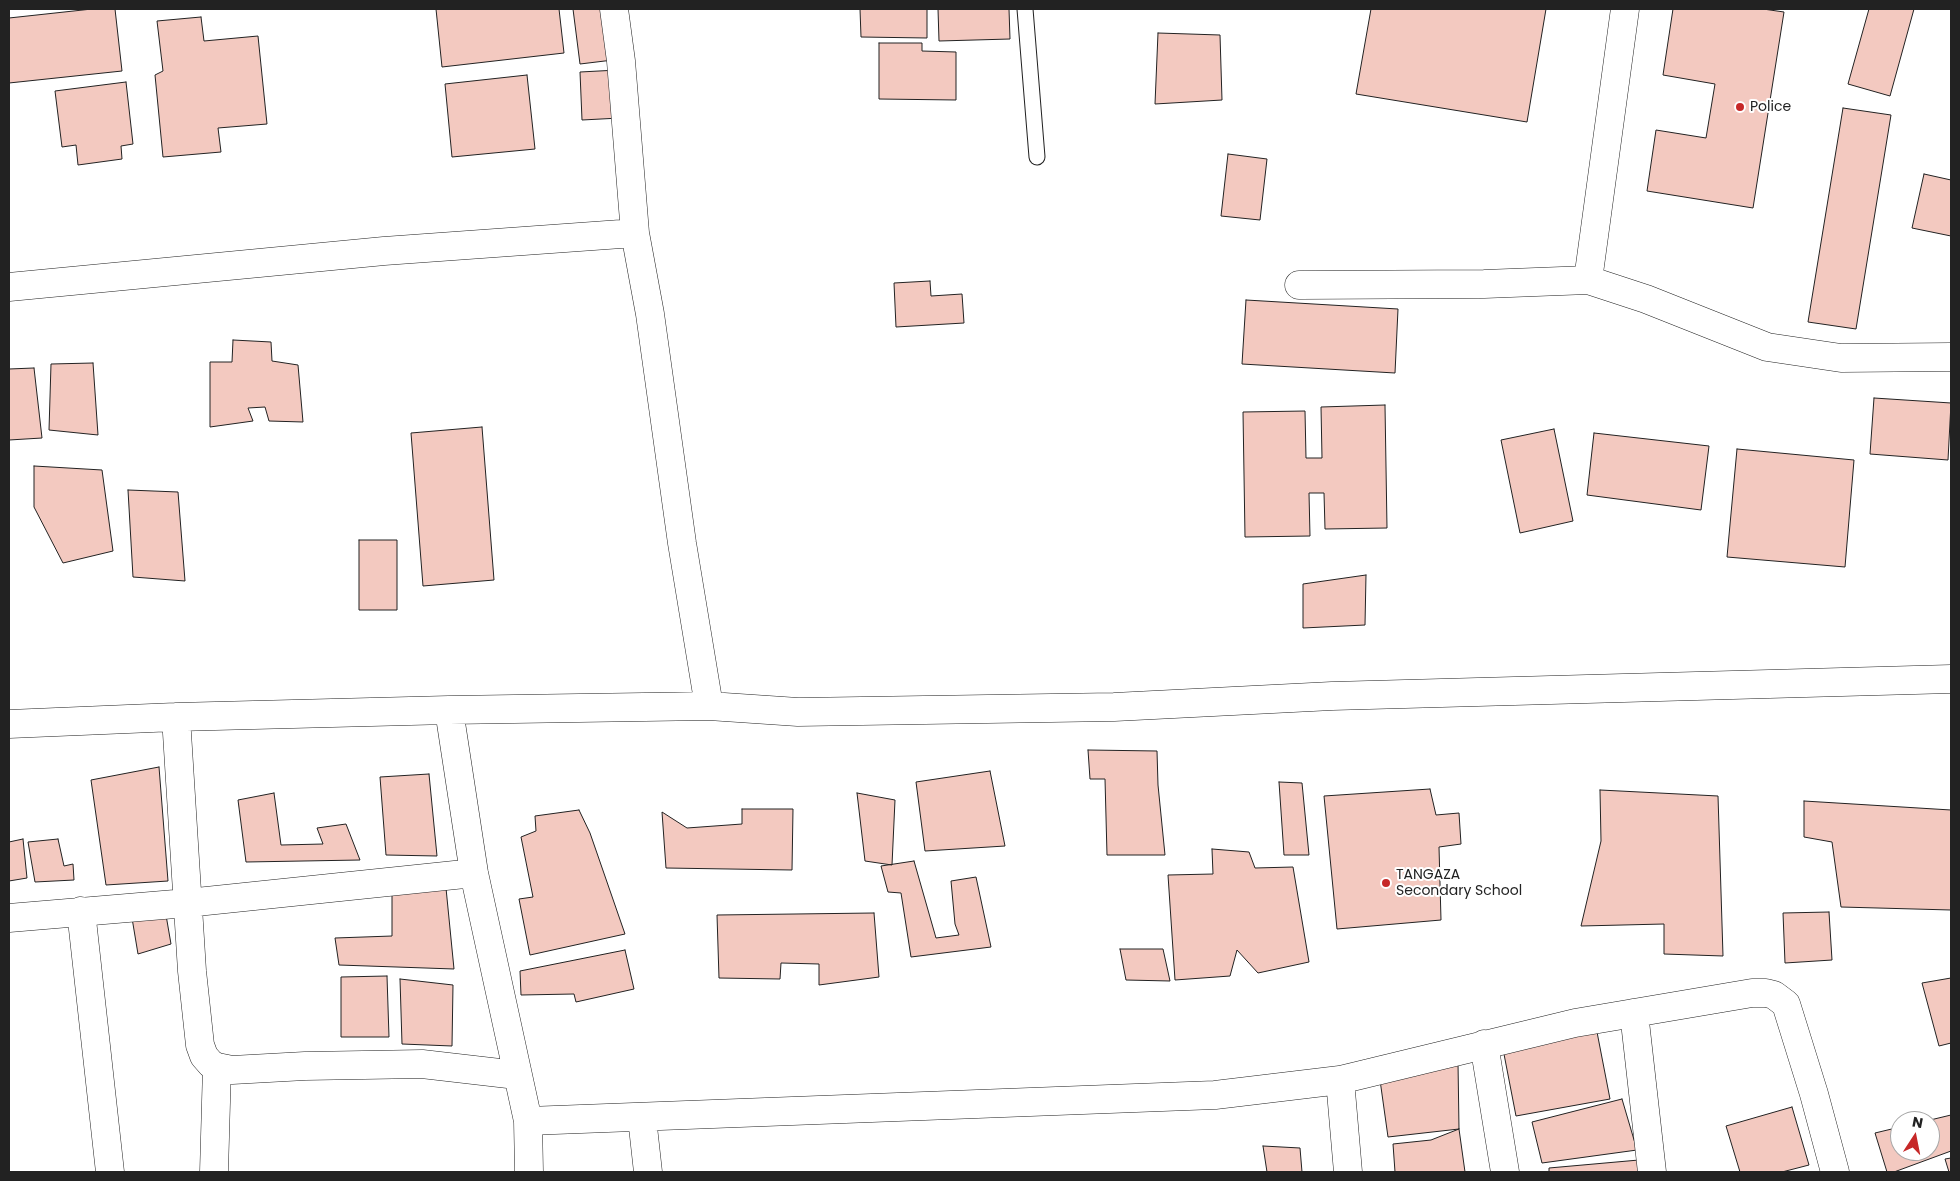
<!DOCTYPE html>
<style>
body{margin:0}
#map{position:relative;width:1960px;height:1181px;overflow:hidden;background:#fff;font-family:Poppins,sans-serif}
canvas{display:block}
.frame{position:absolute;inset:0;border:10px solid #222;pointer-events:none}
.north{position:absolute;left:1890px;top:1111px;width:50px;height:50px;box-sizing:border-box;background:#fff;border:1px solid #a7a7a7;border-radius:50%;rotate:11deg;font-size:14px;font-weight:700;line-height:20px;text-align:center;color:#222}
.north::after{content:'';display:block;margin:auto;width:18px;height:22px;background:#c62828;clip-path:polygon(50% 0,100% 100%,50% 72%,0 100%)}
</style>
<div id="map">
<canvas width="1960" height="1181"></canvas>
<div class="frame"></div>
<div class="north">N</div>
</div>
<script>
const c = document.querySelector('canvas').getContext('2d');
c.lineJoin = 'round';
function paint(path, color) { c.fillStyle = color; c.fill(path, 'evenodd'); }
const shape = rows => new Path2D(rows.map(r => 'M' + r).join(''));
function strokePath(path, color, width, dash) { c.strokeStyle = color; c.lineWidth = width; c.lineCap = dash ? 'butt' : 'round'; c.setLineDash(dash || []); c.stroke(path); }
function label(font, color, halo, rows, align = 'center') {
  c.font = font + ' Poppins,sans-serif'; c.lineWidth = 4; c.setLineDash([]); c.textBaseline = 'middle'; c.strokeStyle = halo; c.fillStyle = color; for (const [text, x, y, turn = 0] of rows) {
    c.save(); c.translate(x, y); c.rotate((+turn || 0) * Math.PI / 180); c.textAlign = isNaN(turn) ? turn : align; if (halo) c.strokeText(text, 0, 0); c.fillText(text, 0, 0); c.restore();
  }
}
const building = shape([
 [92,9,115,9,122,71,9,83,9,18,92,9],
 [436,9,559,9,564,53,442,67,436,9],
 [573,9,606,9,613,60,580,64,573,9],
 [860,9,927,9,927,38,861,37,860,9],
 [938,9,1009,9,1010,39,939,41,938,9],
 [1371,9,1546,9,1527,122,1356,94,1371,9],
 [1673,9,1763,9,1784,12,1753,208,1647,191,1656,130,1706,138,1715,84,1663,75,1673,9],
 [1869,9,1914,9,1890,96,1848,84,1869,9],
 [201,17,204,41,258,36,267,124,218,128,221,152,163,157,155,75,163,71,157,21,201,17],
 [1158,33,1220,35,1222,100,1155,104,1158,33],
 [879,43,922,43,922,51,956,52,956,100,879,99,879,43],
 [618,70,620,118,582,120,580,72,618,70],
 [527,75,535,149,452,157,445,84,527,75],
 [126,82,133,144,121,146,122,159,78,165,76,145,62,147,55,91,126,82],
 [1843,108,1891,115,1856,329,1808,322,1843,108],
 [1228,154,1267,159,1260,220,1221,216,1228,154],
 [1924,174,1951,180,1951,236,1912,228,1924,174],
 [930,281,931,296,962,294,964,323,896,327,894,283,930,281],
 [1246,300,1398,309,1395,373,1242,364,1246,300],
 [233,340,271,342,272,361,298,365,303,422,269,421,265,407,248,408,253,421,210,427,210,362,232,362,233,340],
 [93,363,98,435,49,430,51,364,93,363],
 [34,368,42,438,9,440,9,369,34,368],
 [1874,398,1951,403,1948,460,1870,454,1874,398],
 [1385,405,1387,528,1325,529,1324,493,1309,493,1310,536,1245,537,1243,412,1305,411,1306,458,1322,458,1321,407,1385,405],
 [482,427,494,580,423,586,411,433,482,427],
 [1554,429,1573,521,1520,533,1501,440,1554,429],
 [1594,433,1709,446,1701,510,1587,495,1594,433],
 [1737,449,1854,460,1845,567,1727,557,1737,449],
 [34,466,102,470,113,551,63,563,34,507,34,466],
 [128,490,178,492,185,581,133,577,128,490],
 [359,540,397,540,397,610,359,610,359,540],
 [1366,575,1365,625,1303,628,1303,584,1366,575],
 [1088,750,1157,751,1158,785,1165,855,1107,855,1105,779,1090,779,1088,750],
 [159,767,168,881,106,885,91,780,159,767],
 [990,771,1005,846,925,851,916,782,990,771],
 [429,774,437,856,386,855,380,777,429,774],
 [1279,782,1302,783,1309,855,1284,855,1279,782],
 [1430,789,1436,815,1459,813,1461,844,1439,847,1441,920,1337,929,1324,796,1430,789],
 [1600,790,1718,796,1723,956,1664,954,1664,924,1581,926,1601,841,1600,790],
 [274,793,281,845,323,844,317,828,346,824,360,860,246,862,238,800,274,793],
 [857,793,895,800,892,865,865,861,857,793],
 [1804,801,1951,810,1951,910,1841,907,1832,842,1804,837,1804,801],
 [742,809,793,809,792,870,666,868,662,812,687,828,742,824,742,809],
 [579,810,590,833,625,934,530,955,519,899,533,897,521,837,536,831,535,816,579,810],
 [23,839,27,878,9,881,9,842,23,839],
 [58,839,64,866,73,864,74,880,35,882,28,842,58,839],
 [1212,849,1249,852,1255,868,1293,867,1309,962,1258,973,1237,950,1230,976,1175,980,1168,875,1213,874,1212,849],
 [914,861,936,938,959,935,955,924,951,881,976,877,991,947,911,957,901,893,888,892,881,866,914,861],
 [446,888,454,969,339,965,335,938,392,936,392,895,446,888],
 [1829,912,1832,960,1785,963,1783,913,1829,912],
 [874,913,879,977,819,985,819,964,781,963,780,979,719,978,717,915,874,913],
 [166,915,171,944,138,954,132,918,166,915],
 [1120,949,1163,949,1170,981,1126,980,1120,949],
 [625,950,634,989,576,1002,574,994,521,995,520,971,625,950],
 [387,976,389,1037,341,1037,341,977,387,976],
 [1951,978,1951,1043,1939,1046,1922,983,1951,978],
 [400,979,453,985,452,1046,402,1044,400,979],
 [1597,1032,1610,1099,1516,1116,1503,1049,1597,1032],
 [1458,1062,1459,1129,1388,1137,1380,1080,1458,1062],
 [1622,1099,1637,1150,1542,1163,1532,1122,1622,1099],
 [1792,1107,1809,1165,1782,1172,1740,1172,1726,1126,1792,1107],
 [1951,1115,1951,1151,1894,1172,1887,1172,1875,1133,1900,1127,1900,1151,1930,1151,1930,1121,1926,1121,1951,1115],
 [1459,1129,1465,1172,1395,1172,1393,1144,1431,1140,1459,1129],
 [1263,1146,1300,1148,1302,1172,1267,1172,1263,1146],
 [1951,1158,1951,1172,1949,1172,1945,1159,1951,1158],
 [1639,1160,1640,1172,1549,1172,1549,1168,1639,1160]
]);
paint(building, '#f3c9c0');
strokePath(building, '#222', 1);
const service = shape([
 [1025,9,1037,157]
]);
const minor = shape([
 [614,9,621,61,635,233,650,314,682,543,709,706],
 [1588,280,1625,9],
 [1299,285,1484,284,1588,280,1646,299,1767,347,1841,358,1951,357],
 [9,287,384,251,635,233],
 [449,710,474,873,528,1121,529,1172],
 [176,717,192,971,200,1045,204,1056,211,1064,217,1067,232,1070,305,1066,422,1064,517,1075],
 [9,724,176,717,449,710,709,706,798,712,1114,707,1332,696,1951,679],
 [81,911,110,1172],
 [9,918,187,903,474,873],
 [1634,1013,1652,1172],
 [1484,1044,1505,1172],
 [1340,1080,1348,1172],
 [642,1118,648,1172],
 [528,1121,1215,1095,1340,1080,1575,1023,1752,993,1766,993,1774,995,1786,1004,1814,1094,1835,1172],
 [214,1172,217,1067]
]);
strokePath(service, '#222', 17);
strokePath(minor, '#222', 29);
strokePath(service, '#fff', 15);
strokePath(minor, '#fff', 28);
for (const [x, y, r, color] of [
 [1740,107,5,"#c62828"],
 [1386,883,5,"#c62828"]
]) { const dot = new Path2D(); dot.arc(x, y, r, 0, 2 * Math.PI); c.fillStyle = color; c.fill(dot); strokePath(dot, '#fff', 2); }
label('14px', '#222', '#fff', [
 ["Police",1750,107],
 ["TANGAZA",1396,875],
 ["Secondary School",1396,891]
], 'left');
</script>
